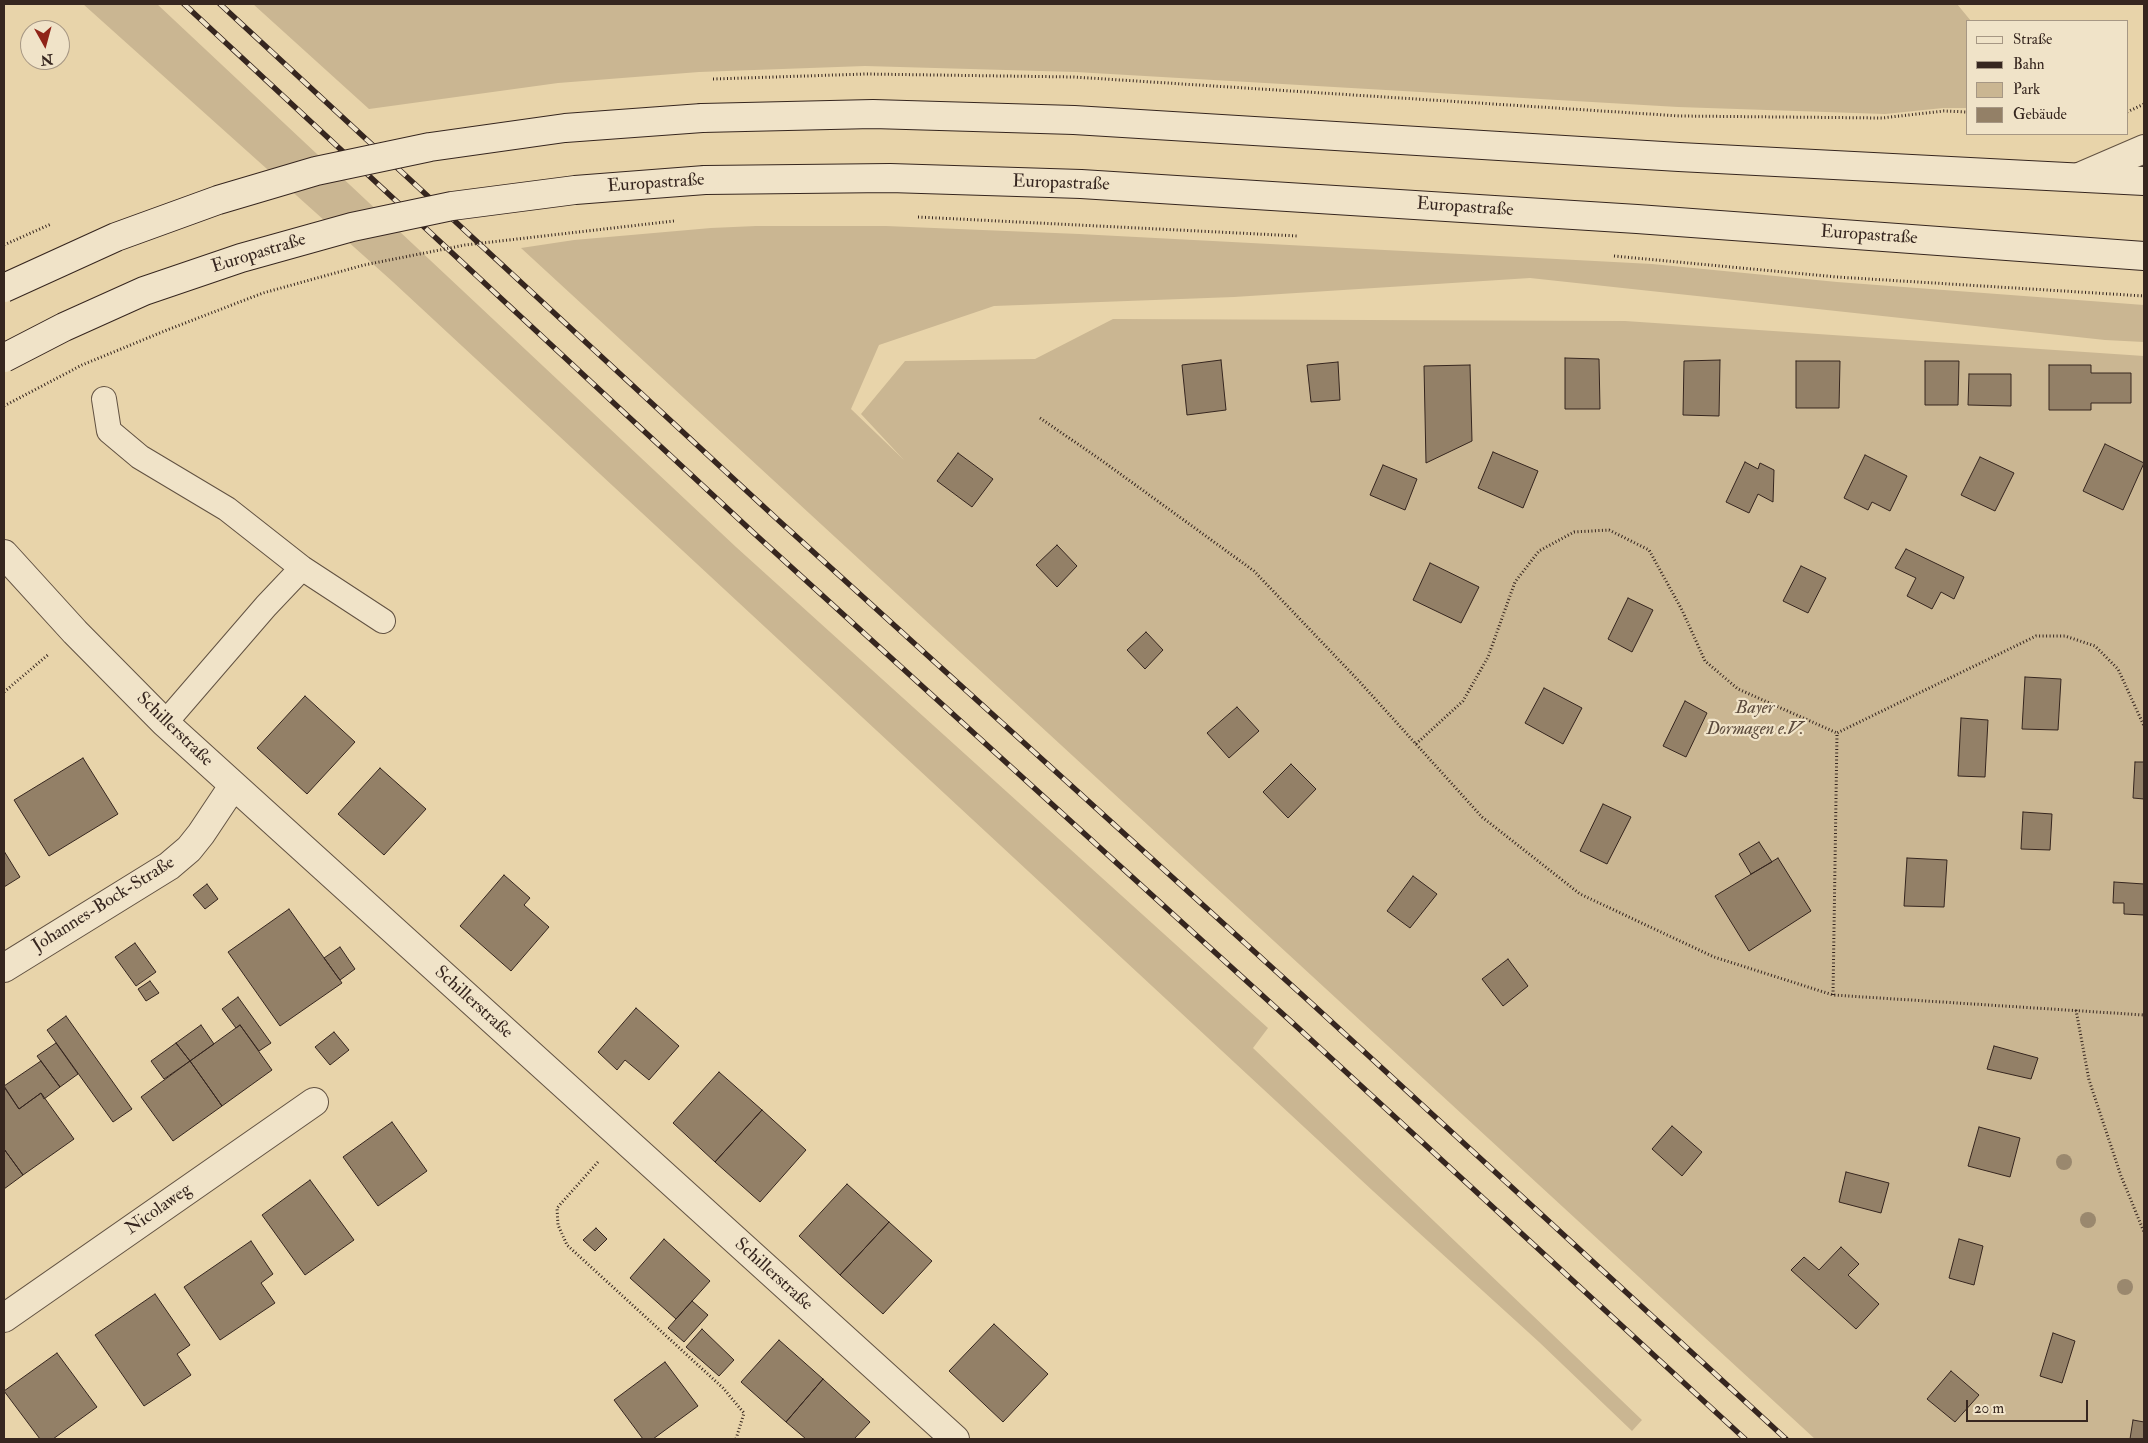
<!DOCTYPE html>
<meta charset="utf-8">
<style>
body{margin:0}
#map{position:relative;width:2148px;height:1443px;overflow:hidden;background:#e8d4aa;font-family:"IM FELL Double Pica",serif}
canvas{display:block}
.frame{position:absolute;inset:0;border:5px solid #36261f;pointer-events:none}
.legend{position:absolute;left:1966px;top:20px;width:162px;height:115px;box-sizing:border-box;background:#f0e3c8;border:1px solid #a69784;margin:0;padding:6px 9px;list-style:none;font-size:15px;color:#36261f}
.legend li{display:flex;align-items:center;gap:10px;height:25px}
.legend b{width:25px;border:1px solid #a69784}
.north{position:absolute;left:20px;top:20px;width:50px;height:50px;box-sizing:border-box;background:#f0e3c8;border:1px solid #a69784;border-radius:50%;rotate:173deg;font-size:14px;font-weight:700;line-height:20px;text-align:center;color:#36261f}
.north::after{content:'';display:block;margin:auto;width:18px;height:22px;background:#8f2418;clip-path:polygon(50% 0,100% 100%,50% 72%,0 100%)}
.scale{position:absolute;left:1966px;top:1400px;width:122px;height:22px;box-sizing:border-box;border:2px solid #36261f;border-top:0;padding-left:6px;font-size:15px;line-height:18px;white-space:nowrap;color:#36261f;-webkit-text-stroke:4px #f0e3c8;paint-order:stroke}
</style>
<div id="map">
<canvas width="2148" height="1443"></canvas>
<div class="frame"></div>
<ul class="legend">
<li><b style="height:6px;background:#f0e3c8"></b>Straße</li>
<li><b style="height:6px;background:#36261f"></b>Bahn</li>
<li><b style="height:14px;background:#cab692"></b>Park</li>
<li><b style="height:14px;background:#938067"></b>Gebäude</li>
</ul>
<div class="north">N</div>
<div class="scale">20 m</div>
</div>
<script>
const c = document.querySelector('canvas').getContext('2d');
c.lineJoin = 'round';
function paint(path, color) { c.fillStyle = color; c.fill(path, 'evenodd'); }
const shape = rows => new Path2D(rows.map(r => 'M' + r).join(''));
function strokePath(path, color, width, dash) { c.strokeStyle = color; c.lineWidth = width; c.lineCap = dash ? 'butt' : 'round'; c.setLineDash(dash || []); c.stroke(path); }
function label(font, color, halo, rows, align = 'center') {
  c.font = font + ' "IM FELL Double Pica",serif'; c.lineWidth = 4.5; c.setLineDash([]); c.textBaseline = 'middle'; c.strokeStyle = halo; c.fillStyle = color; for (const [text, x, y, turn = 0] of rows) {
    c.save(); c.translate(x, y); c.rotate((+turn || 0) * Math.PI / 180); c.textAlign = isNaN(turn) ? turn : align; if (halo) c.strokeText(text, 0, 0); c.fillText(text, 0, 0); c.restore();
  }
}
paint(shape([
 [83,4,157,4,736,547,1268,1028,1253,1048,1642,1420,1632,1431,1539,1342,1373,1191,393,282],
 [253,4,1957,4,1971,21,1967,21,1967,108,1943,108,1885,114,1678,107,1076,72,865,66,699,72,558,83,369,109],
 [756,226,886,226,1079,234,1652,264,1837,282,2144,305,2144,342,2105,340,1530,278,1234,297,994,306,879,345,851,409,904,460,861,414,905,361,1035,359,1113,319,1625,321,2144,356,2144,1439,1815,1439,521,248,574,240,711,228]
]), '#cab692');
const building = shape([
 [1565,358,1599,359,1600,409,1565,409,1565,358],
 [1221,360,1226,410,1187,415,1182,365,1221,360],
 [1720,360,1719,416,1683,415,1684,361,1720,360],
 [1796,361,1840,361,1839,408,1796,408,1796,361],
 [1925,361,1959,361,1958,405,1925,405,1925,361],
 [1338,362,1340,400,1311,402,1307,365,1338,362],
 [1470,365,1472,441,1426,463,1424,366,1470,365],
 [2049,365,2091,365,2091,373,2131,373,2131,403,2091,403,2091,410,2049,410,2049,365],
 [1969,374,2011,374,2011,406,1968,405,1969,374],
 [2105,444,2144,463,2123,510,2083,491,2105,444],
 [1493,452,1538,471,1523,508,1478,488,1493,452],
 [958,453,993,479,972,507,937,481,958,453],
 [1865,455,1907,476,1890,511,1872,502,1868,510,1844,498,1865,455],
 [1980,457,2014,473,1995,511,1961,495,1980,457],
 [1745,462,1758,469,1760,463,1774,470,1773,502,1758,494,1749,513,1726,502,1745,462],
 [1383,465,1417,479,1405,510,1370,495,1383,465],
 [1057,545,1077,566,1057,587,1036,565,1057,545],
 [1906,549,1964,577,1954,599,1941,592,1932,609,1907,596,1916,578,1895,568,1906,549],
 [1430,563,1479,587,1461,623,1413,600,1430,563],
 [1801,566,1826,578,1808,613,1783,601,1801,566],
 [1628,598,1653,610,1632,652,1608,639,1628,598],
 [1146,632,1163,650,1145,669,1127,650,1146,632],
 [2025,677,2061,679,2058,730,2022,729,2025,677],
 [1544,688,1582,708,1563,744,1525,723,1544,688],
 [305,696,355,742,307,794,257,748,305,696],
 [1685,701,1707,713,1686,757,1663,746,1685,701],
 [1237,707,1259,731,1229,758,1207,733,1237,707],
 [1961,718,1988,720,1985,777,1958,776,1961,718],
 [83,758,118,814,49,856,14,800,83,758],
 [2135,762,2144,762,2144,799,2133,798,2135,762],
 [1291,764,1316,789,1288,818,1263,792,1291,764],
 [380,768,426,809,384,855,338,814,380,768],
 [1603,804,1631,817,1607,864,1580,851,1603,804],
 [2023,812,2052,814,2050,850,2021,849,2023,812],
 [1759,842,1772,862,1751,874,1739,854,1759,842],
 [4,851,20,877,4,887,4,851],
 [1778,858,1811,911,1749,951,1715,896,1778,858],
 [1907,858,1947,860,1944,907,1904,906,1907,858],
 [504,875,530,898,524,905,549,927,511,971,460,926,504,875],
 [1413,876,1437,894,1410,928,1387,911,1413,876],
 [2114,882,2144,884,2144,915,2124,914,2124,903,2113,903,2114,882],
 [207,884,218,899,205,909,193,895,207,884],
 [289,909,342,983,280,1026,228,952,289,909],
 [135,943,156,972,136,986,115,957,135,943],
 [340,947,355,969,340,980,324,958,340,947],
 [1508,959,1528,986,1503,1006,1482,979,1508,959],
 [150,981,159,993,146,1001,138,989,150,981],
 [238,997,271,1043,259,1051,240,1025,236,1028,222,1009,238,997],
 [636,1008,679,1046,649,1080,625,1060,617,1070,598,1052,636,1008],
 [66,1016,132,1109,113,1122,47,1030,66,1016],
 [201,1025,214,1044,190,1061,176,1043,201,1025],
 [240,1025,272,1070,222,1106,190,1061,240,1025],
 [334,1032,349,1050,330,1065,315,1047,334,1032],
 [56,1043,78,1074,60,1087,37,1056,56,1043],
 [176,1043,190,1061,164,1079,151,1061,176,1043],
 [1994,1046,2038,1058,2031,1079,1987,1069,1994,1046],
 [41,1061,60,1087,44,1099,41,1093,19,1109,4,1086,41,1061],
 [190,1061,222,1106,173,1141,141,1097,190,1061],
 [719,1072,762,1110,715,1162,673,1123,719,1072],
 [4,1087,19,1109,41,1093,74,1139,23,1175,4,1149,4,1087],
 [762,1110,806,1150,760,1202,715,1162,762,1110],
 [392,1122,427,1171,378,1206,343,1157,392,1122],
 [1672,1126,1702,1152,1682,1176,1652,1149,1672,1126],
 [1979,1127,2020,1138,2010,1177,1968,1166,1979,1127],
 [4,1149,23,1175,4,1189,4,1149],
 [1846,1172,1889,1183,1881,1213,1839,1202,1846,1172],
 [310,1180,354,1240,305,1275,262,1215,310,1180],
 [847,1184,889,1222,840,1275,799,1236,847,1184],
 [889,1222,932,1261,883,1314,840,1275,889,1222],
 [596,1228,607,1239,595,1251,583,1240,596,1228],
 [664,1239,710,1281,676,1319,630,1278,664,1239],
 [1959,1239,1983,1246,1974,1285,1949,1278,1959,1239],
 [251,1241,273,1274,261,1283,275,1303,220,1340,184,1287,251,1241],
 [1841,1247,1859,1264,1848,1275,1879,1304,1856,1329,1791,1270,1804,1257,1819,1270,1841,1247],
 [155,1294,190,1345,177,1354,191,1375,144,1406,95,1335,155,1294],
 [692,1301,708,1315,684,1342,668,1328,692,1301],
 [994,1324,1048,1374,1003,1422,949,1371,994,1324],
 [702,1329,734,1360,719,1376,686,1347,702,1329],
 [2053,1333,2075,1341,2062,1383,2040,1376,2053,1333],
 [779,1340,823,1379,786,1422,741,1382,779,1340],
 [57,1353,97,1407,53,1439,40,1439,4,1391,57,1353],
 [665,1362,698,1406,653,1439,643,1439,614,1400,665,1362],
 [1951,1371,1979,1395,1955,1422,1927,1399,1951,1371],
 [823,1379,870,1422,854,1439,806,1439,786,1422,823,1379],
 [2133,1420,2144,1422,2144,1439,2130,1439,2133,1420]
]);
paint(building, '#938067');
strokePath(building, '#36261f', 1);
const lane = shape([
 [104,399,109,431,140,457,227,509,302,568,383,621],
 [165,723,266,606,302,568]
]);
const street = shape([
 [2079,177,2144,149],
 [4,554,75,632,165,723,955,1439],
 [4,968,169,866,189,849,201,834,233,786],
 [4,1318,314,1102]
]);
const secondary = shape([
 [702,118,873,114,1074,120,1679,157,2144,181],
 [705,180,890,178,1081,184,1637,219,2144,256]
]);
strokePath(lane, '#625242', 26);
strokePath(street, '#625242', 30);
strokePath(secondary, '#36261f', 30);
strokePath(shape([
 [713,79,866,74,1074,77,1680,116,1882,118,1944,111,1967,112],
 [2127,112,2144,104],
 [918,217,1298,236],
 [1614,256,1837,277,2144,296],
 [1040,418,1101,460,1254,571,1358,680,1482,817,1580,894,1714,957,1833,995,2144,1015],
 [4,692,49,654],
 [1416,744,1463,701,1488,657,1515,582,1539,551,1574,532,1609,530,1649,550,1682,610,1705,661,1738,689,1837,733],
 [1833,995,1837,733,2036,636,2065,636,2095,646,2118,669,2144,726],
 [2076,1010,2089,1080,2121,1176,2144,1232],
 [598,1162,557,1208,558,1225,567,1245,723,1388,744,1413,736,1439]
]), '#36261f', 3, [1, 2.5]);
strokePath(lane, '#f0e3c8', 24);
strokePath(street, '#f0e3c8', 28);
strokePath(secondary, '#f0e3c8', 28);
const rail = shape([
 [184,4,757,536,1296,1026,1745,1439],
 [220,4,777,519,1310,1002,1786,1439]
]);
strokePath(rail, '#36261f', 5.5);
strokePath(rail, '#f0e3c8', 4, [11]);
const secondaryBridge = shape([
 [4,288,116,237,218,200,316,171,430,147,565,128,702,118],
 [4,358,64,327,144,291,241,258,352,227,452,206,575,190,705,180]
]);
strokePath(secondaryBridge, '#36261f', 30, []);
strokePath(shape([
 [4,245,51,224],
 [4,406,82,365,167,330,263,293,364,265,465,245,674,221]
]), '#36261f', 3, [1, 2.5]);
strokePath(secondaryBridge, '#f0e3c8', 28);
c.fillStyle = '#9a886e';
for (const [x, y] of [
 [2064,1162],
 [2088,1220],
 [2125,1287]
]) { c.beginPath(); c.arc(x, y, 8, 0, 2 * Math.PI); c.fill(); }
label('18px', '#36261f', '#f0e3c8', [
 ["Europastraße",656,184,-4],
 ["Europastraße",1061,184,2],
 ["Europastraße",1465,208,4],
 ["Europastraße",1869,236,4],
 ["Europastraße",259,254,-17],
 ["Schillerstraße",174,730,44],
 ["Johannes-Bock-Straße",104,905,-32],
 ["Schillerstraße",473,1003,42],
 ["Nicolaweg",159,1210,-35],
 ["Schillerstraße",773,1275,42]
]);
label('italic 18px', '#5b4a3c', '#f0e3c8', [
 ["Bayer",1755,709],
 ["Dormagen e.V.",1755,730]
]);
</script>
